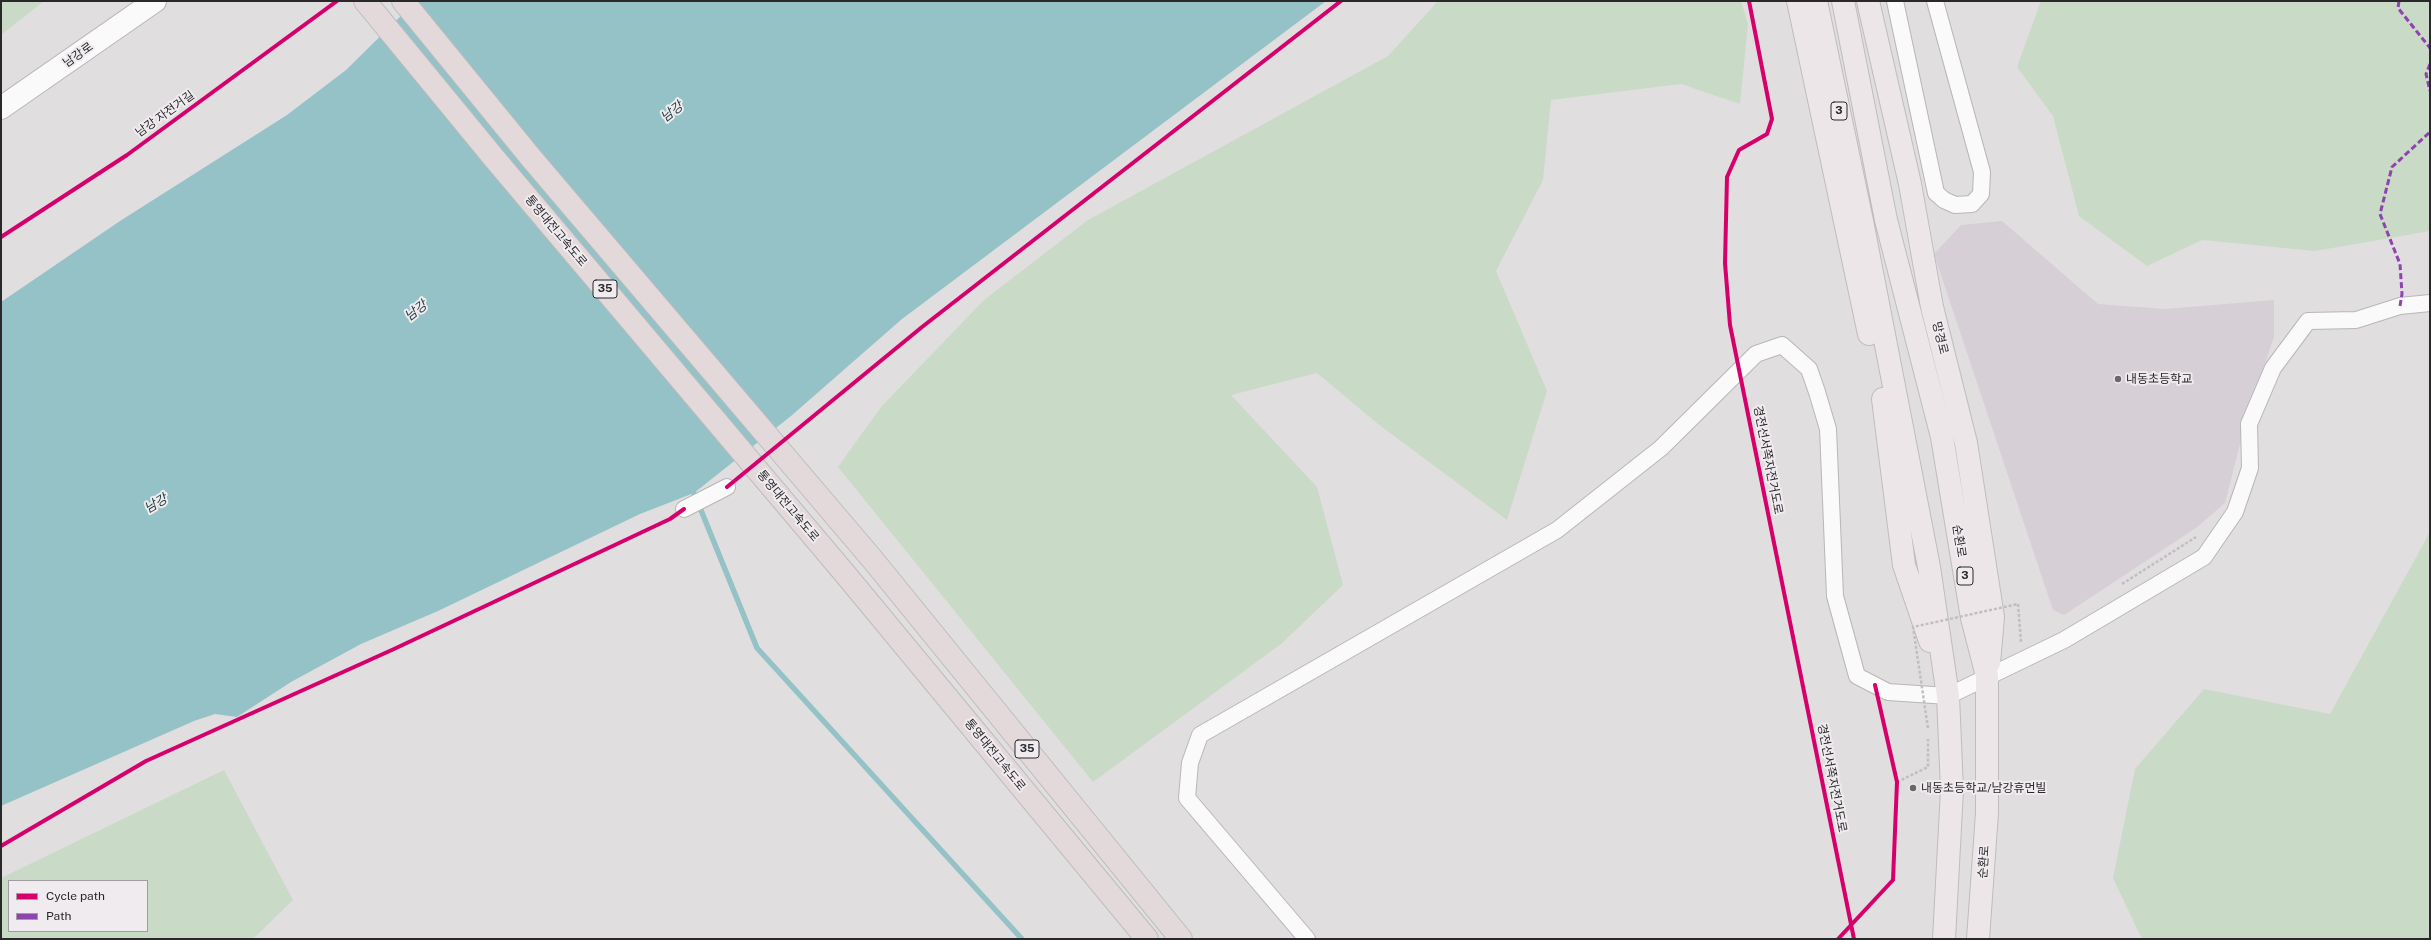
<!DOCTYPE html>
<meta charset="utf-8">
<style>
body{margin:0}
#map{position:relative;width:2431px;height:940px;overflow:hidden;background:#e1dee0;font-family:"Public Sans",sans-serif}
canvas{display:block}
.frame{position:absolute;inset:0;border:2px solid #2a282a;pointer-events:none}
.legend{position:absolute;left:8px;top:880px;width:140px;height:52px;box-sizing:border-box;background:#efebef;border:1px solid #a09da0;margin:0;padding:5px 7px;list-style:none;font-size:12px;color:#2a282a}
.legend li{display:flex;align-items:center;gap:8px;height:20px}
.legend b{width:20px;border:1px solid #a09da0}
</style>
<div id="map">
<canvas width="2431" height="940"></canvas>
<div class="frame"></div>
<ul class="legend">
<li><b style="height:5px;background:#d6006c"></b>Cycle path</li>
<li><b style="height:5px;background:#8e44ad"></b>Path</li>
</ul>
</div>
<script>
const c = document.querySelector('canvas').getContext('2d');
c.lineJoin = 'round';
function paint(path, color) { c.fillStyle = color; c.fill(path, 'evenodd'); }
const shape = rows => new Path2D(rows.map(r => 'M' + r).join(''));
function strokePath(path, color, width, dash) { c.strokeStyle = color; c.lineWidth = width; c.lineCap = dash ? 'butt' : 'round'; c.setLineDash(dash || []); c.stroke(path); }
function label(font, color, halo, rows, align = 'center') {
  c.font = font + ' "Public Sans","Noto Sans KR",sans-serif'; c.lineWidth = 4; c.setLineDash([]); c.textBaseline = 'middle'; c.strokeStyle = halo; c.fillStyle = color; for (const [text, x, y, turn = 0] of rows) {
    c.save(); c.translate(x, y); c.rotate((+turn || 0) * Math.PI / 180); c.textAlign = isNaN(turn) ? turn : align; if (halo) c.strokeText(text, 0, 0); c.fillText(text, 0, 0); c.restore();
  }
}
paint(shape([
 [2002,221,2098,304,2165,309,2274,300,2274,337,2246,420,2225,503,2196,528,2064,615,2053,610,1934,254,1961,225]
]), '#d6cfd5');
paint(shape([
 [1,1,44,1,1,35],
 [1438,1,1741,1,1748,24,1740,104,1681,84,1551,100,1543,180,1496,271,1547,391,1507,520,1378,424,1317,373,1231,395,1317,487,1343,585,1281,644,1093,782,838,467,881,407,984,300,1088,220,1388,56],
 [2041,1,2430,1,2430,231,2315,251,2202,240,2147,266,2079,216,2053,116,2017,67],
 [2430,532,2430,939,2142,939,2113,878,2135,769,2204,689,2330,714],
 [224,770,293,900,253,939,1,939,1,878],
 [9,881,147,881,147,931,9,931]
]), '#c9dac7');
paint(shape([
 [416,1,1326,1,902,319,791,416,694,493,640,514,438,611,361,644,291,682,237,717,215,714,194,721,1,806,1,302,120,221,287,115,346,70]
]), '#95c2c6');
strokePath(shape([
 [694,493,757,648,1022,939]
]), '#95c2c6', 5.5);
const street = shape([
 [1895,1,1936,193,1944,200,1955,205,1972,204,1981,194,1982,172,1935,1],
 [684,509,727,487],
 [1307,939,1187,798,1190,763,1200,735,1557,530,1661,448,1756,354,1782,345,1809,369,1817,392,1828,429,1835,596,1857,676,1888,692,1948,696,2064,640,2204,557,2235,512,2250,468,2249,424,2273,368,2308,321,2356,320,2400,306,2430,303]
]);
const secondary = shape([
 [1,108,155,1]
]);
const primary = shape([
 [1798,1,1869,334],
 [1816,1,1862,221,1929,567,1948,696,1952,790,1944,939],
 [1843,1,1886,220,1942,437,1972,618,1987,676,1987,813,1978,939],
 [1868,1,1910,184,1932,307,1966,443,1993,617,1989,663],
 [1883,399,1904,565,1930,641]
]);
const highway = shape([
 [365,1,494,158,846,575,1147,939],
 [403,1,532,159,873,560,1181,939]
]);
strokePath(street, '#b8b6b8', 18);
strokePath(secondary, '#b8b6b8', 24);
strokePath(primary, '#bebcbd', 24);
strokePath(highway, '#bebcbd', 24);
strokePath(shape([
 [2122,584,2196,537],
 [2018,604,2021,642],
 [1897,782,1928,767,1928,739]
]), '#c0bfc0', 2.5, [3, 2]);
strokePath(street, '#fafafa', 16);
strokePath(secondary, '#fafafa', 22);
strokePath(primary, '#ede6e8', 22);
strokePath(highway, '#e3d9db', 22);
strokePath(shape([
 [1928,728,1913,627,2018,604]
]), '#c0bfc0', 2.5, [3, 2]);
strokePath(shape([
 [2399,1,2398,8,2430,48],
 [2430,64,2426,74,2430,91],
 [2400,306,2402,294,2400,264,2380,214,2392,167,2430,132]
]), '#8e44ad', 3, [6, 3]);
strokePath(shape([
 [1749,1,1772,119,1767,134,1739,150,1727,177,1725,263,1730,325,1854,939],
 [1,237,127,155,337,1],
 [727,487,922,327,1341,1],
 [1,846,146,761,394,649,670,519,684,509],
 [1838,939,1893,880,1897,782,1875,685]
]), '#d6006c', 4);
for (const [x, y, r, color] of [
 [2118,379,4,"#6a686a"],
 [1913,788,4,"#6a686a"]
]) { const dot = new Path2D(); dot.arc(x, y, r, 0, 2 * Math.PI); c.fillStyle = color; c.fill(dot); strokePath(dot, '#efebef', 1.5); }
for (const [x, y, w] of [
 [1839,111,16],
 [605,289,24],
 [1965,576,16],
 [1027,749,24]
]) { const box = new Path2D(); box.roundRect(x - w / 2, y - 9, w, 18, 3); c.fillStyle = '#efebef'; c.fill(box); strokePath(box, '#2a282a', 1); }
label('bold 11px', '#2a282a', null, [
 ["3",1839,111],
 ["35",605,289],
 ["3",1965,576],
 ["35",1027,749]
]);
label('12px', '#2a282a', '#efebef', [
 ["남강로",78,55,-35],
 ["남강 자전거길",165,114,-36],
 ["통영대전고속도로",556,231,50],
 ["망경로",1940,338,76],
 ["경전선서쪽자전거도로",1768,460,79],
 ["통영대전고속도로",788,506,50],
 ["순환로",1959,541,81],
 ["통영대전고속도로",995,755,51],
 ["경전선서쪽자전거도로",1832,778,79],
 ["순환로",1984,862,-86]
]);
label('12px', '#2a282a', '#efebef', [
 ["내동초등학교",2126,379],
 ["내동초등학교/남강휴먼빌",1921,788]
], 'left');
label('italic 13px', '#17383b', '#efebef', [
 ["남강",672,112,-38],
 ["남강",416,311,-38],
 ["남강",156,504,-31]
]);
</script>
